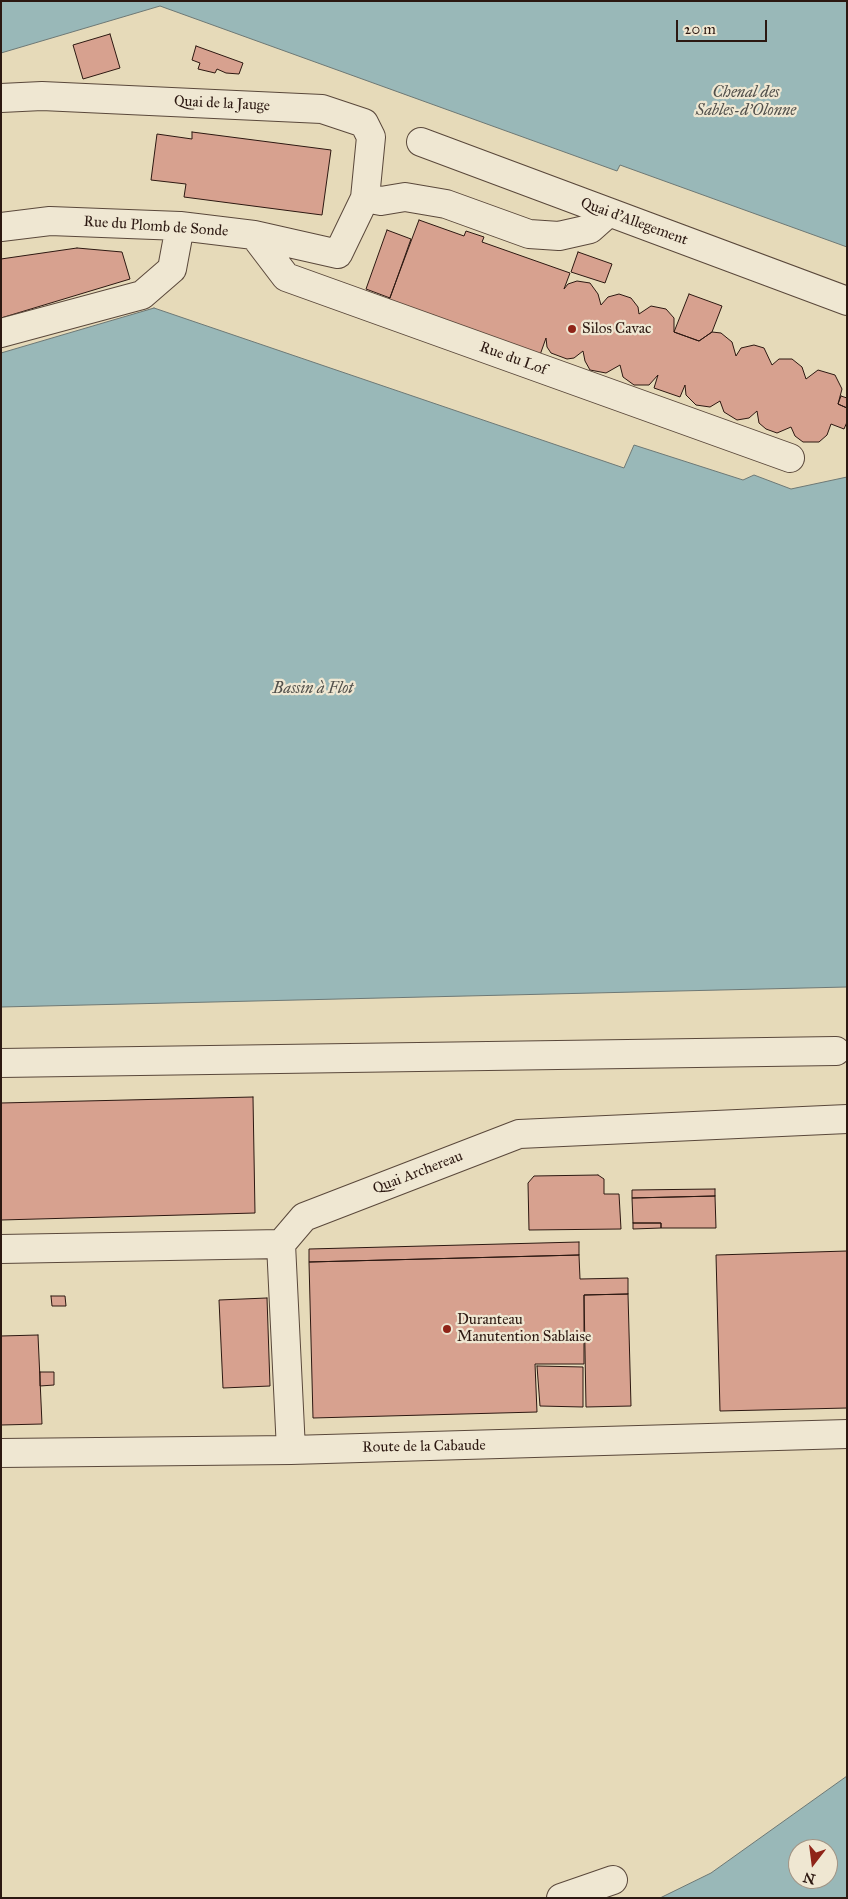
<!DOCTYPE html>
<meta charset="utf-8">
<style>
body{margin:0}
#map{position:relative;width:848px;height:1899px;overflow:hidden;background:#e6dab9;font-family:"IM FELL Great Primer",serif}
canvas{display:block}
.frame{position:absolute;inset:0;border:2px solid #2c1811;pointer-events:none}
.north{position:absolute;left:788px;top:1839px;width:50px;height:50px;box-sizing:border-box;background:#efe7d2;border:1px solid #a19485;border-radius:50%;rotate:195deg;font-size:14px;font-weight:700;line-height:20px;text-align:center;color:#2c1811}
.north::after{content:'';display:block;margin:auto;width:18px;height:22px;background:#8f2418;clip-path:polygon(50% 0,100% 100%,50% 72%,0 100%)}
.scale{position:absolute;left:676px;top:20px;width:91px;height:22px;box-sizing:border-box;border:2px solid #2c1811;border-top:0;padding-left:6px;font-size:15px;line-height:18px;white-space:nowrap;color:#2c1811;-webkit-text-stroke:4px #efe7d2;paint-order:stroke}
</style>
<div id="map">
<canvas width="848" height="1899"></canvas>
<div class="frame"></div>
<div class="north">N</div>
<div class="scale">20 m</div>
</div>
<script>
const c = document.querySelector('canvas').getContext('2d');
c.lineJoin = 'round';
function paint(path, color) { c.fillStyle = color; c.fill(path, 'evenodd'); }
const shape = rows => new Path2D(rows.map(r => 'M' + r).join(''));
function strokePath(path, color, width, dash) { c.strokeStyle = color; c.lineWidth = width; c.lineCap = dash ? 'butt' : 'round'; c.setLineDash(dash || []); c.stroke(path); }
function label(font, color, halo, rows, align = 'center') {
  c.font = font + ' "IM FELL Great Primer",serif'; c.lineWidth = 4.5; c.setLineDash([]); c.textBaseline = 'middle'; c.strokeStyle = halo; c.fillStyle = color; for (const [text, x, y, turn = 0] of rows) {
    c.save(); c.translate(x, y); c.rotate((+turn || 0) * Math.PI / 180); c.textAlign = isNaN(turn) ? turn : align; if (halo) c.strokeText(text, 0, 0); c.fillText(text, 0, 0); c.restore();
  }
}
const water = shape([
 [1,1,847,1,847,247,620,165,617,171,160,6,1,53,1,1],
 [154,308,624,468,634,445,743,480,754,475,791,489,847,477,847,987,1,1007,1,353,154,308],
 [847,1776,847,1898,660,1898,711,1873,847,1776],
 [798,1849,828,1849,828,1879,798,1879,798,1849]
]);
paint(water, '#99b8b8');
strokePath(water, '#6d7875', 1);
const building = shape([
 [110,34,120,68,83,79,73,45,110,34],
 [196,46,243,63,239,74,226,73,217,69,215,73,198,69,200,63,192,60,196,46],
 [192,132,331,150,322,215,184,197,186,184,151,180,157,134,192,139,192,132],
 [419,220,464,236,466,231,484,237,482,242,570,273,564,289,568,284,577,281,590,283,598,294,601,305,608,297,619,294,631,298,638,307,639,314,651,306,666,309,674,318,674,332,699,341,712,332,721,333,732,342,736,356,741,348,754,345,764,348,772,365,779,359,792,359,802,367,806,379,818,370,835,375,842,389,838,404,847,408,847,422,844,429,831,424,827,435,819,442,803,442,795,436,791,427,777,433,766,429,759,423,757,411,749,418,737,420,724,412,720,401,710,407,696,405,686,395,685,385,680,397,654,388,658,375,649,385,634,385,623,377,620,365,606,373,590,370,585,361,583,351,574,358,567,359,551,353,547,347,546,338,540,355,389,300,419,220],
 [387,230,411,239,390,298,366,289,387,230],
 [77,248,122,252,130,279,1,318,1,259,77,248],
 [578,252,612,264,605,283,571,272,578,252],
 [689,294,722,306,712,332,699,341,674,332,689,294],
 [841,396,847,398,847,408,838,404,841,396],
 [253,1097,255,1213,1,1220,1,1103,253,1097],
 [598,1175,604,1179,604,1194,619,1194,621,1229,529,1230,528,1183,534,1176,598,1175],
 [715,1189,715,1196,632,1198,632,1190,715,1189],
 [715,1196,716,1228,661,1228,661,1223,633,1223,632,1198,715,1196],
 [633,1223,661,1223,661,1228,633,1229,633,1223],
 [579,1242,579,1255,309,1262,309,1249,579,1242],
 [847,1251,847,1408,720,1411,716,1255,847,1251],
 [579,1255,580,1279,628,1278,628,1294,584,1295,584,1364,535,1364,537,1412,313,1418,309,1262,579,1255],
 [628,1294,631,1406,586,1407,584,1295,628,1294],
 [51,1296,65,1296,66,1306,52,1306,51,1296],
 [267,1298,270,1386,223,1388,219,1300,267,1298],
 [38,1335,42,1424,1,1425,1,1336,38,1335],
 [537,1366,583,1367,583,1407,540,1406,537,1366],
 [40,1372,54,1372,54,1385,40,1386,40,1372]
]);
paint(building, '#d7a18f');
strokePath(building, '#2c1811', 1);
const minor = shape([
 [1,98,42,96,322,109,364,123,371,137,365,198,338,254,254,235,180,226,50,221,1,227],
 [421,142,847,301],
 [365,198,381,201,405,197,446,204,529,234,559,236,590,229,608,213],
 [254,235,286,277,790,458],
 [1,333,142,295,172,269,180,226],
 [1,1063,836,1051],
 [281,1244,291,1450],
 [1,1249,281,1244,304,1217,519,1134,847,1119],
 [1,1453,291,1450,847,1434],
 [561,1898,613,1880]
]);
strokePath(minor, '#5a483b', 30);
strokePath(minor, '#efe7d2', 28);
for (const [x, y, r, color] of [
 [572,329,5,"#8f2418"],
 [447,1329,5,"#8f2418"]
]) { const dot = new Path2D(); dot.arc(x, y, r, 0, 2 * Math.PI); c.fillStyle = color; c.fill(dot); strokePath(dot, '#efe7d2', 2); }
label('15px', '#2c1811', '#efe7d2', [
 ["Quai de la Jauge",222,104,3],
 ["Quai d'Allegement",634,222,20],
 ["Rue du Plomb de Sonde",156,227,4],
 ["Rue du Lof",513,359,20],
 ["Quai Archereau",418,1173,-21],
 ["Route de la Cabaude",424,1447,-1]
]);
label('15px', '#2c1811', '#efe7d2', [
 ["Silos Cavac",582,329],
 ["Duranteau",457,1320],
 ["Manutention Sablaise",457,1337]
], 'left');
label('italic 16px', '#52504b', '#efe7d2', [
 ["Chenal des",746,93],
 ["Sables-d'Olonne",746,111],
 ["Bassin à Flot",313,689]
]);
</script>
